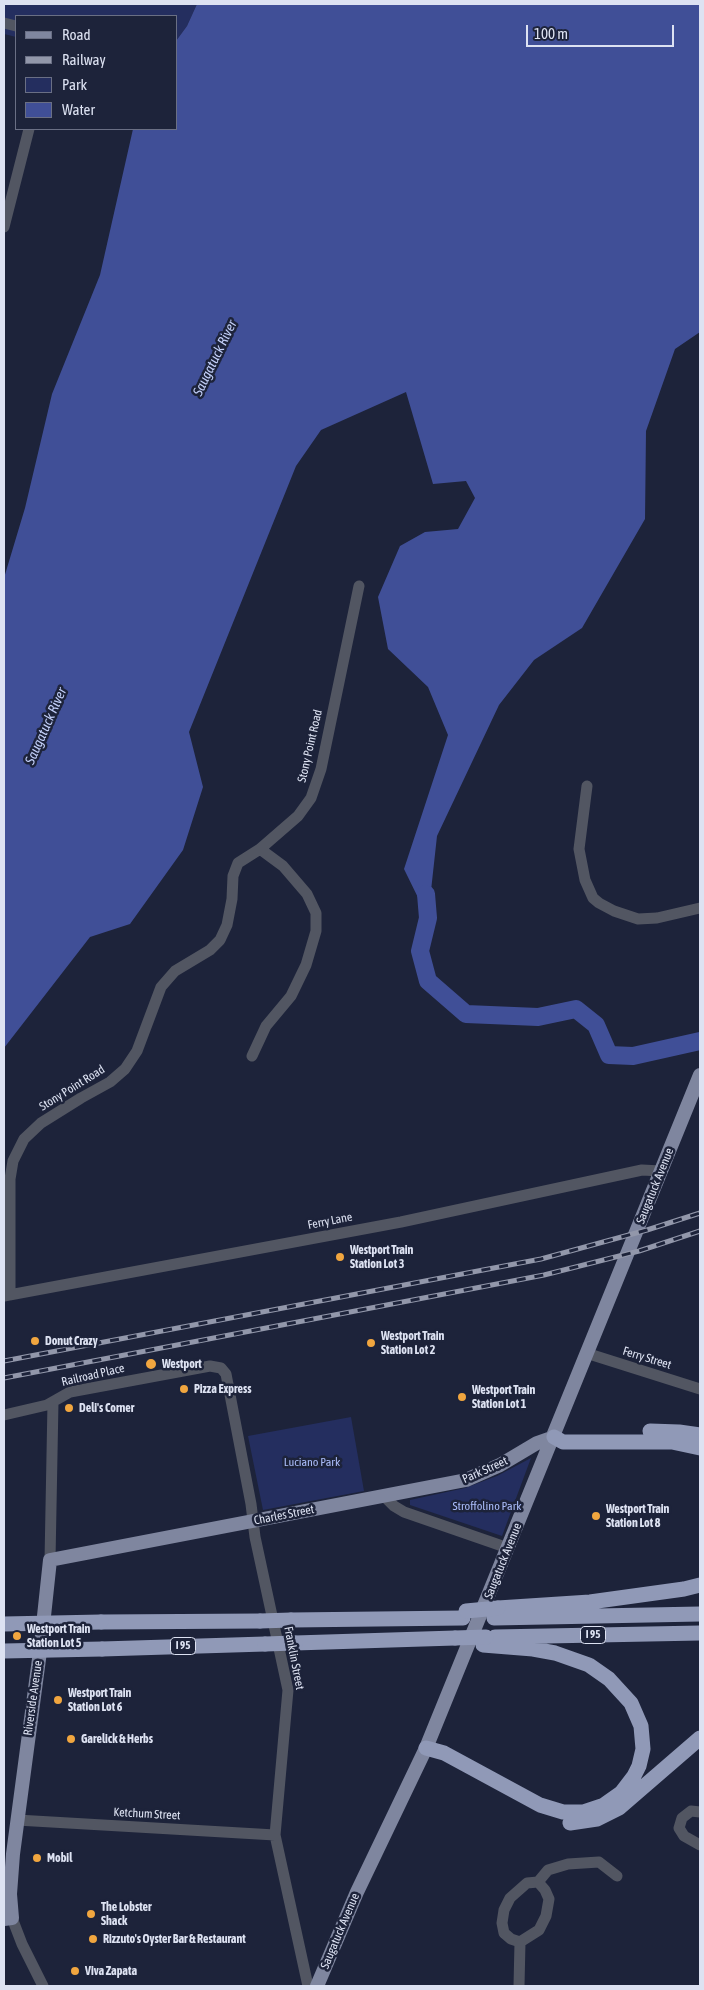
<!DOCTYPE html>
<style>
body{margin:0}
#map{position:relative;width:704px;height:1990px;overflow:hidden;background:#1d233a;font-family:"Asap Condensed",sans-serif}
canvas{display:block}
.frame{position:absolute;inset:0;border:5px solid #dde2f2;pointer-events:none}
.legend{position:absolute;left:15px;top:15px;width:162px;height:115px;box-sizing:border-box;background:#1d233a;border:1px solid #6a6f84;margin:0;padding:6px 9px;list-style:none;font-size:15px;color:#dde2f2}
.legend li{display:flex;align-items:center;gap:10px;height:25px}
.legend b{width:25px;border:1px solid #6a6f84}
.scale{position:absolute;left:526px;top:25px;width:148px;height:22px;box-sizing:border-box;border:2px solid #dde2f2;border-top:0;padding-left:6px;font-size:15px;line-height:18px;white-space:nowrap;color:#dde2f2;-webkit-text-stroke:4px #1d233a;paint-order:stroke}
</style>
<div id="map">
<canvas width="704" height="1990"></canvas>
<div class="frame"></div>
<ul class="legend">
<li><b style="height:6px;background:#7f869f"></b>Road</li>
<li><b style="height:6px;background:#9297aa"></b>Railway</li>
<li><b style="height:14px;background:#242e5f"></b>Park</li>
<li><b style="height:14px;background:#404f97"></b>Water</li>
</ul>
<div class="scale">100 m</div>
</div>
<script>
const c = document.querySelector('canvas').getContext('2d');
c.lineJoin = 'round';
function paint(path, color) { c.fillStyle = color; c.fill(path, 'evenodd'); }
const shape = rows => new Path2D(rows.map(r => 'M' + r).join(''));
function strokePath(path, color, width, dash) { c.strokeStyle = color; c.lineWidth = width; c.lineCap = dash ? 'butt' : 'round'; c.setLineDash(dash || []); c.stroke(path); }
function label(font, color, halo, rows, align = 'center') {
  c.font = font + ' "Asap Condensed",sans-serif'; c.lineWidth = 5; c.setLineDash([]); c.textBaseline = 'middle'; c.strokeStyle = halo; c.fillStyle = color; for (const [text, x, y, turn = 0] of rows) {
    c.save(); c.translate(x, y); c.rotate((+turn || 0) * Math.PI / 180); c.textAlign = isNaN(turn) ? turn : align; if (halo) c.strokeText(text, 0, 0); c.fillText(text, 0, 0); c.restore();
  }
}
paint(shape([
 [4,4,197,4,187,26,176,41,176,16,16,16,16,37,4,34],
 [351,1417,364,1491,263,1510,248,1436],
 [531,1458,502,1536,410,1505,410,1500,465,1488,497,1476]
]), '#242e5f');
paint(shape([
 [197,4,700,4,700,332,675,349,646,431,645,519,582,628,534,660,499,705,437,836,428,918,404,869,448,735,428,687,388,649,378,597,400,546,425,532,458,529,475,498,466,481,433,484,406,392,321,430,296,466,189,732,203,787,183,850,130,924,90,937,4,1048,4,578,25,508,52,394,100,275,133,129,176,129,176,41,187,26]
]), '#404f97');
strokePath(shape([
 [426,894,428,918,420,951,428,981,466,1014,538,1017,576,1009,596,1025,609,1055,633,1056,700,1041]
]), '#404f97', 18);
strokePath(shape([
 [4,23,16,26],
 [4,227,29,129],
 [587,786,579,849,585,880,593,898,599,903,614,911,638,919,657,918,700,908],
 [252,1056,266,1026,291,996,306,965,316,931,316,913,307,894,283,866,260,849],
 [10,1295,10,1179,13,1161,24,1139,41,1123,81,1098,110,1082,125,1069,137,1051,161,987,175,971,210,950,220,940,227,925,232,899,233,876,238,863,260,849,298,816,311,798,321,769,359,586],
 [4,1296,401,1222,642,1170,661,1171],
 [586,1353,700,1389],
 [4,1415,47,1405,70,1392,210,1366,221,1368,226,1374,251,1504,255,1537,288,1690,275,1835,308,1986],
 [384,1496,394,1506,404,1512,508,1548],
 [50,1560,53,1402],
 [700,1812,691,1811,682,1818,679,1828,684,1836,700,1845],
 [17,1820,275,1835],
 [538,1882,548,1870,568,1864,599,1862,617,1876],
 [12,1918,22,1944,43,1986],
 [519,1986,520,1942,511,1939,504,1933,502,1923,504,1910,510,1898,527,1883,538,1882,545,1890,549,1899,546,1916,539,1930,520,1942]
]), '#525662', 11);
strokePath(shape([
 [4,1919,12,1918,10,1894,13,1854,41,1644,50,1560,466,1480,500,1465,537,1443,554,1437],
 [317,1986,357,1892,426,1748,700,1075]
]), '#7f869f', 14);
strokePath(shape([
 [650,1431,679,1432,700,1435],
 [554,1437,563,1442,672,1442,700,1448],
 [498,1608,590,1602,684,1589,700,1585],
 [494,1618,700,1614],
 [291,1620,463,1618],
 [101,1622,260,1621],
 [495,1637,700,1633],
 [295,1643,455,1638],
 [102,1649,265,1644],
 [426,1748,444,1753,540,1805,563,1812,583,1812,604,1805,621,1793,634,1776,639,1766,643,1749,641,1726,631,1703,609,1679,589,1665,555,1653,533,1649,483,1645],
 [570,1823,597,1819,619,1808,700,1738]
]), '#9099b7', 15);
const rail = shape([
 [4,1361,541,1259,647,1230,700,1213],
 [4,1378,544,1275,639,1251,700,1231]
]);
strokePath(rail, '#9297aa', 5);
strokePath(rail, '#1d233a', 3, [9]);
strokePath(shape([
 [466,1611,498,1608],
 [260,1621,291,1620],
 [4,1624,101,1622],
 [455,1638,486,1637],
 [265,1644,295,1643],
 [4,1651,102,1649]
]), '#9099b7', 15);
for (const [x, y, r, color] of [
 [340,1257,5,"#f1a63f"],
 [35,1341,5,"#f1a63f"],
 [371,1343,5,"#f1a63f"],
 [151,1364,6,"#f1a63f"],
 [184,1389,5,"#f1a63f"],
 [462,1397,5,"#f1a63f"],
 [69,1408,5,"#f1a63f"],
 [596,1516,5,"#f1a63f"],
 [17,1636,5,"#f1a63f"],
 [58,1700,5,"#f1a63f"],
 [71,1739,5,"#f1a63f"],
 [37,1858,5,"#f1a63f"],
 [91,1914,5,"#f1a63f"],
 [93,1939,5,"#f1a63f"],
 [75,1971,5,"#f1a63f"]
]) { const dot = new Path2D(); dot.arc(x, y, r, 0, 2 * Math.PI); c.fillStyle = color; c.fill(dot); strokePath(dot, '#1d233a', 2); }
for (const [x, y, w] of [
 [593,1635,25],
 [183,1646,25]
]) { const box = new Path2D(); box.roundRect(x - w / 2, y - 8.5, w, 17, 4); c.fillStyle = '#1d233a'; c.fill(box); strokePath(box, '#dde2f2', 1); }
label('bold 11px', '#dde2f2', null, [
 ["I 95",593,1635],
 ["I 95",183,1646]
]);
label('12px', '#dde2f2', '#1d233a', [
 ["Stony Point Road",310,746,-77],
 ["Stony Point Road",72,1088,-32],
 ["Saugatuck Avenue",655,1186,-68],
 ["Ferry Lane",330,1221,-11],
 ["Ferry Street",647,1358,17],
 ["Railroad Place",93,1375,-13],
 ["Park Street",485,1470,-24],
 ["Charles Street",284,1515,-11],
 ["Saugatuck Avenue",503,1561,-68],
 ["Franklin Street",294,1658,79],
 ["Riverside Avenue",33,1698,-82],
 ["Ketchum Street",147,1814,3],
 ["Saugatuck Avenue",340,1931,-67]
]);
label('bold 12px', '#dde2f2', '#1d233a', [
 ["Westport Train",350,1250],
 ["Station Lot 3",350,1264],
 ["Westport Train",381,1336],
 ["Station Lot 2",381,1350],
 ["Donut Crazy",45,1341],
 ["Westport",162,1364],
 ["Pizza Express",194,1389],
 ["Westport Train",472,1390],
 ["Station Lot 1",472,1404],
 ["Deli's Corner",79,1408],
 ["Westport Train",606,1509],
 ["Station Lot 8",606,1523],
 ["Westport Train",27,1629],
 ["Station Lot 5",27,1643],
 ["Westport Train",68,1693],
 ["Station Lot 6",68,1707],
 ["Garelick & Herbs",81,1739],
 ["Mobil",47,1858],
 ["The Lobster",101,1907],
 ["Shack",101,1921],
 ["Rizzuto's Oyster Bar & Restaurant",103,1939],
 ["Viva Zapata",85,1971]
], 'left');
label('12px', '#aabcf9', '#1d233a', [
 ["Luciano Park",312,1462],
 ["Stroffolino Park",487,1506]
]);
label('italic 14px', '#c2cff8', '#1d233a', [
 ["Saugatuck River",215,358,-64],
 ["Saugatuck River",46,726,-66]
]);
</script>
